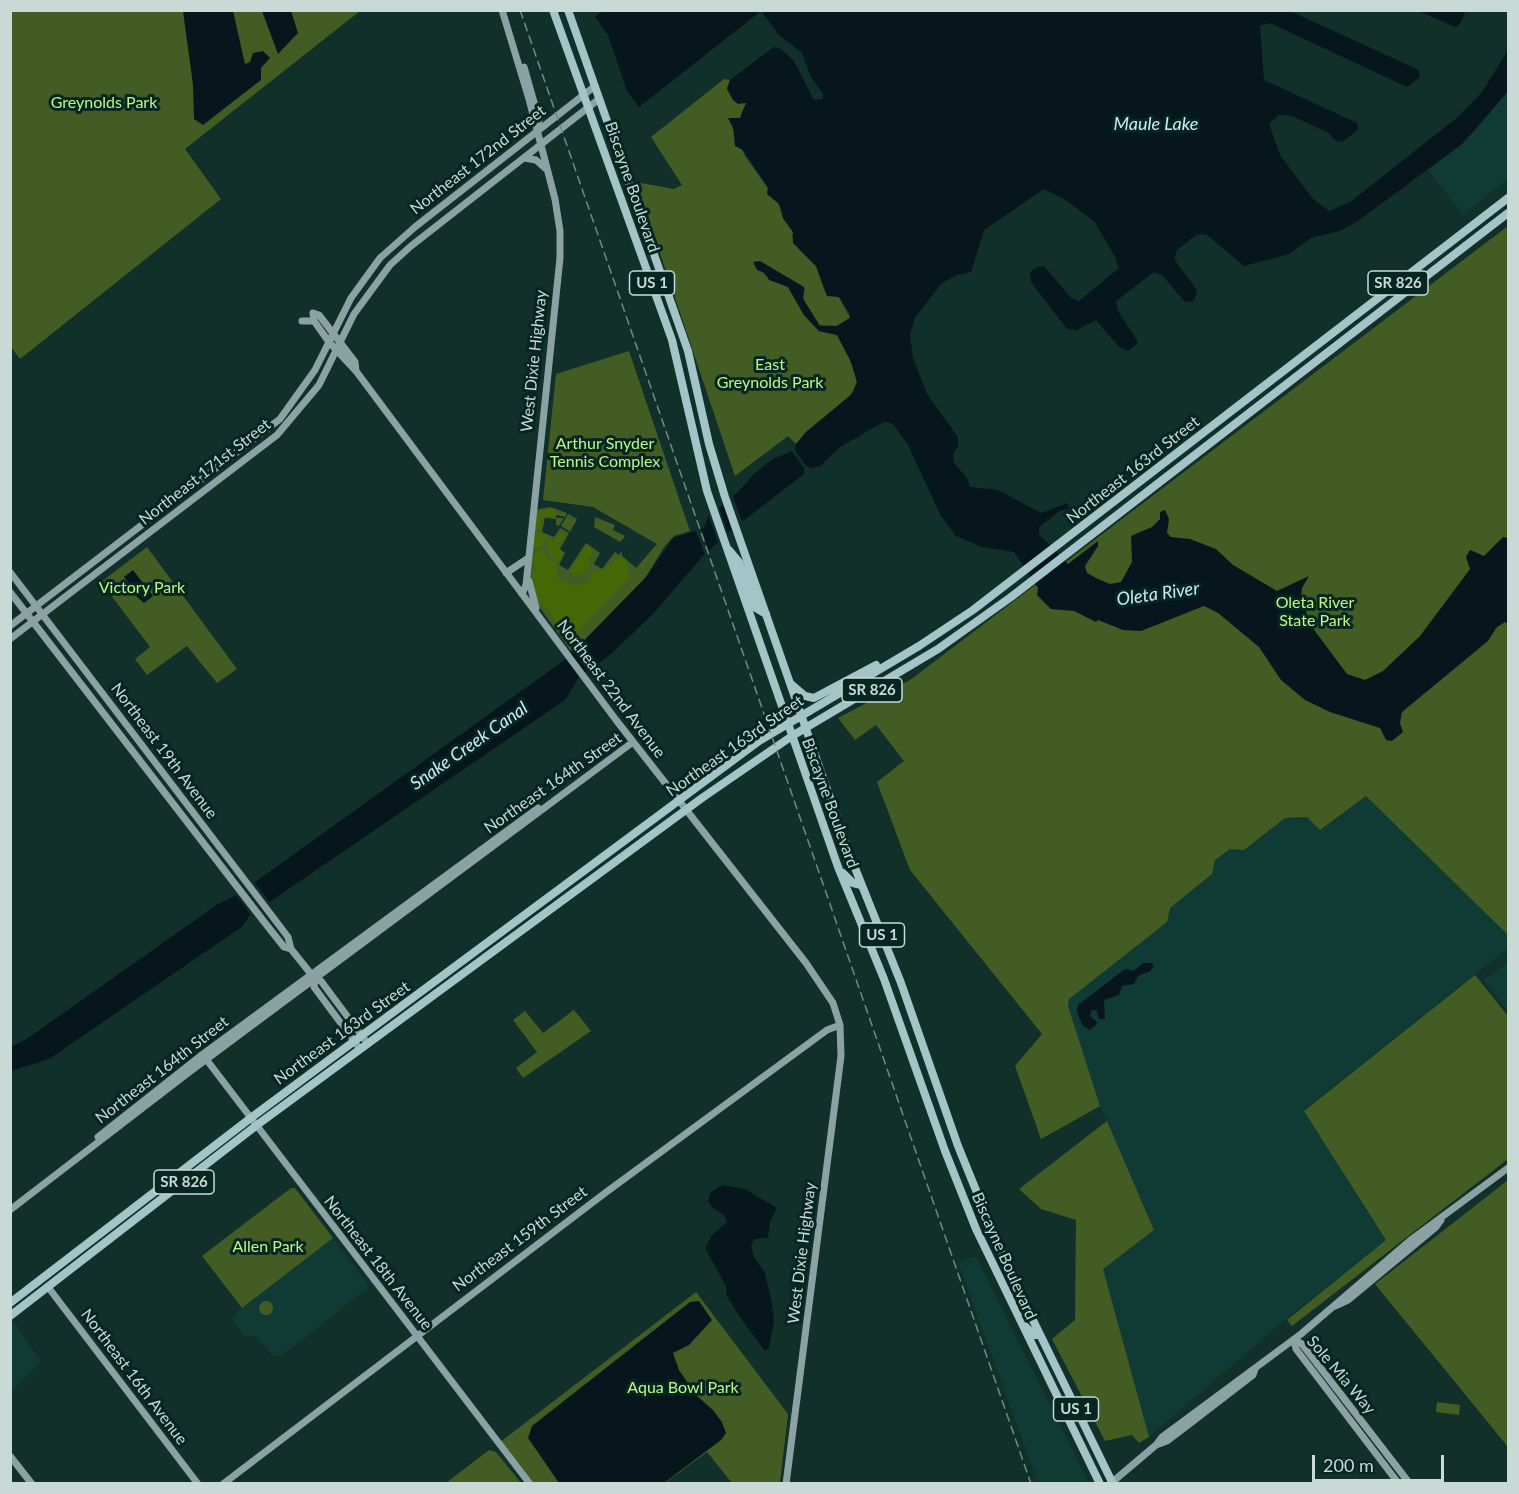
<!DOCTYPE html>
<style>
body{margin:0}
#map{position:relative;width:1519px;height:1494px;overflow:hidden;background:#11302a;font-family:Lato,sans-serif}
canvas{display:block}
.frame{position:absolute;inset:0;border:12px solid #c9dad6;pointer-events:none}
.scale{position:absolute;left:1312px;top:1455px;width:132px;height:27px;box-sizing:border-box;border:3px solid #c9dad6;border-top:0;padding-left:8px;font-size:18px;line-height:21px;white-space:nowrap;color:#c9dad6;-webkit-text-stroke:4px #062621;paint-order:stroke}
</style>
<div id="map">
<canvas width="1519" height="1494"></canvas>
<div class="frame"></div>
<div class="scale">200 m</div>
</div>
<script>
const c = document.querySelector('canvas').getContext('2d');
c.lineJoin = 'round';
function paint(path, color) { c.fillStyle = color; c.fill(path, 'evenodd'); }
const shape = rows => new Path2D(rows.map(r => 'M' + r).join(''));
function strokePath(path, color, width, dash) { c.strokeStyle = color; c.lineWidth = width; c.lineCap = dash ? 'butt' : 'round'; c.setLineDash(dash || []); c.stroke(path); }
function label(font, color, halo, rows, align = 'center') {
  c.font = font + ' Lato,sans-serif'; c.lineWidth = 6; c.setLineDash([]); c.textBaseline = 'middle'; c.strokeStyle = halo; c.fillStyle = color; for (const [text, x, y, turn = 0] of rows) {
    c.save(); c.translate(x, y); c.rotate((+turn || 0) * Math.PI / 180); c.textAlign = isNaN(turn) ? turn : align; if (halo) c.strokeText(text, 0, 0); c.fillText(text, 0, 0); c.restore();
  }
}
paint(shape([
 [1508,91,1508,179,1463,215,1428,170,1461,144],
 [1366,796,1508,935,1508,948,1304,1110,1386,1240,1279,1325,1149,1437,1102,1269,1154,1230,1100,1106,1068,1006,1069,999,1170,908,1212,874,1215,860,1230,849,1244,850,1285,818,1307,817,1320,830],
 [1508,962,1508,1012,1484,980],
 [333,1238,368,1285,367,1289,281,1356,273,1356,256,1336,244,1336,232,1319,236,1313],
 [976,1256,1089,1483,1038,1483,958,1263],
 [13,1321,41,1362,11,1392,10,1323]
]), '#103b34');
paint(shape([
 [11,11,360,11,185,149,221,199,20,359,11,347],
 [724,79,730,80,727,89,746,103,740,118,728,118,745,156,781,207,783,218,793,232,792,237,799,249,816,266,825,291,839,297,850,318,837,326,819,325,803,298,805,289,789,278,756,265,766,276,788,287,804,315,819,331,837,335,849,357,857,382,849,398,806,432,796,444,788,436,735,476,636,182,674,189,682,185,651,137],
 [1508,226,1508,935,1366,796,1320,830,1307,817,1285,818,1244,850,1230,849,1215,860,1212,874,1170,908,1167,922,1069,999,1068,1006,1100,1106,1041,1139,1015,1066,1042,1034,910,870,877,782,904,761,876,725,855,740,838,718,910,680],
 [629,351,690,531,674,536,664,547,646,577,576,651,570,650,538,605,530,578,535,510,550,507,567,513,565,517,556,515,556,518,564,518,559,526,556,525,556,519,545,518,542,532,554,537,560,528,569,533,560,549,565,553,559,565,568,570,586,543,600,553,594,564,602,569,615,552,619,555,622,551,622,556,636,568,657,544,593,507,543,500,556,374],
 [568,514,577,519,570,532,561,526],
 [595,517,615,525,613,530,625,536,623,539,620,542,594,527],
 [147,547,237,669,217,683,187,646,147,675,135,659,150,647,101,582],
 [1475,975,1508,1016,1508,1159,1292,1326,1287,1320,1386,1240,1304,1111],
 [574,1010,591,1031,523,1078,516,1068,537,1052,513,1020,525,1011,543,1033],
 [1107,1121,1154,1230,1103,1269,1149,1437,1139,1443,1132,1435,1105,1441,1052,1339,1075,1320,1076,1220,1041,1209,1019,1189],
 [1508,1180,1508,1447,1375,1284],
 [291,1188,295,1188,333,1238,242,1308,202,1256],
 [696,1292,788,1414,780,1483,732,1483,707,1452,665,1483,530,1483,499,1443],
 '259 1308a7 7 0 1 1 14 0a7 7 0 1 1-14 0Z',
 [1437,1402,1460,1405,1459,1415,1436,1412],
 [489,1450,496,1452,521,1483,446,1483]
]), '#435c24');
paint(shape([
 [551,508,556,509,555,514,552,517,542,516,540,529,535,530,537,511],
 [562,531,565,538,555,545,561,544,558,550,564,554,557,561,549,553,546,542,548,537,554,542],
 [535,532,545,536,545,539,542,547,536,549,533,544],
 [587,545,593,551,588,562,590,568,580,575,572,574,570,570],
 [538,550,544,551,548,559,558,565,556,574,560,580,575,586,589,582,593,572,603,570,618,558,623,557,627,561,629,578,572,637,571,648,554,625,553,616,537,599,531,578,536,569,532,560]
]), '#436805');
paint(shape([
 [603,10,1290,11,1419,70,1420,77,1407,87,1270,23,1260,26,1264,80,1357,123,1358,130,1342,142,1336,141,1329,133,1292,116,1279,115,1269,124,1280,155,1313,199,1329,211,1350,202,1458,117,1482,92,1508,50,1508,91,1481,123,1462,144,1358,221,1340,231,1311,238,1289,254,1244,266,1207,235,1198,234,1192,238,1177,250,1174,259,1197,290,1194,301,1185,302,1162,275,1154,272,1116,301,1118,311,1138,342,1129,351,1119,347,1096,320,1077,330,1067,329,1031,282,1030,272,1037,267,1044,266,1071,298,1079,301,1119,268,1115,257,1094,221,1064,199,1044,189,984,230,971,272,956,275,941,284,915,318,910,335,913,358,927,394,958,437,958,446,953,454,954,463,967,478,970,487,998,490,1041,513,1068,503,1069,509,1060,511,1039,527,1039,534,1068,564,1098,541,1098,546,1085,566,1087,573,1098,579,1110,584,1121,582,1132,562,1131,536,1152,527,1160,519,1160,512,1165,510,1169,519,1167,533,1171,537,1190,539,1216,549,1233,565,1277,591,1309,576,1302,588,1301,599,1312,627,1347,674,1365,680,1383,671,1420,636,1470,569,1466,557,1470,550,1484,556,1503,537,1508,538,1508,624,1505,622,1497,627,1488,641,1402,712,1400,723,1403,732,1392,741,1386,740,1380,728,1330,712,1305,700,1281,680,1259,647,1218,613,1204,606,1141,631,1123,630,1098,620,1096,622,1074,611,1051,609,1037,595,1038,588,1014,552,982,547,956,536,941,516,908,445,893,424,886,422,878,425,840,447,820,466,813,468,806,466,795,450,796,444,806,432,853,393,857,382,852,364,837,335,819,331,804,315,788,287,769,280,765,273,757,270,753,262,760,261,804,287,803,299,820,326,837,326,850,318,850,314,839,297,827,296,816,266,793,243,793,232,783,218,779,204,767,194,768,187,755,168,743,150,735,146,733,126,728,118,740,118,746,103,738,104,733,100,727,89,730,80,774,47,781,49,794,61,814,100,823,99,823,94,811,77,802,53,779,35,761,11,639,107,627,91,608,35,595,17],
 [183,11,233,11,245,64,250,62,253,53,263,51,270,58,261,68,261,80,203,125,194,119,193,85],
 [262,11,291,11,298,33,278,54],
 [1419,11,1463,11,1465,14,1459,25,1455,27],
 [792,451,804,468,804,474,730,531,702,557,653,614,611,654,579,677,565,700,249,916,243,926,49,1059,11,1071,11,1047,28,1038,218,904,237,895,566,659,646,577,673,538,704,528,708,517,738,492,755,473,773,459],
 [133,570,153,596,144,603,127,588,130,585,124,577],
 [1143,963,1152,963,1154,966,1150,971,1138,976,1134,984,1122,986,1119,995,1104,1000,1105,1019,1099,1019,1096,1010,1092,1010,1090,1016,1097,1022,1096,1025,1090,1030,1082,1025,1077,1011,1078,1005,1125,969,1134,971],
 [723,1185,745,1189,777,1208,770,1222,768,1238,754,1239,751,1247,754,1257,765,1273,772,1304,774,1321,769,1348,765,1351,739,1316,727,1296,726,1286,705,1248,712,1235,727,1222,724,1215,712,1207,708,1201,711,1192],
 [699,1301,712,1320,689,1345,673,1353,679,1370,697,1396,713,1410,722,1422,726,1433,721,1440,664,1483,559,1483,528,1438,532,1426,690,1302]
]), '#07161d');
paint(shape([
 [732,494,743,524,733,533,722,502],
 [718,505,729,536,719,546,708,514],
 [700,526,710,555,706,558,695,528],
 [254,882,270,903,252,916,236,895]
]), '#11302a');
strokePath(shape([
 [502,10,529,99,555,199,560,231,560,258,526,585,522,594],
 [524,67,539,120,537,129],
 [524,158,536,160,546,169],
 [313,313,314,321,329,342,356,371,616,720,806,963,833,1003,840,1025,841,1056,786,1484],
 [313,313,319,315,355,362,356,371],
 [302,321,314,321],
 [10,572,288,937,291,949],
 [506,573,527,559],
 [529,581,536,608],
 [10,592,265,923,284,947,291,949,315,979,321,981,368,1044],
 [10,626,280,419,315,370,351,298,380,258,415,227,595,86],
 [10,639,277,435,319,385,354,314,390,265,411,246,599,99],
 [315,979,314,987,360,1049],
 [206,1059,530,1484],
 [98,1137,203,1054,538,808],
 [10,1210,188,1073,633,742],
 [48,1287,198,1484],
 [1335,1306,1348,1300,1436,1227,1441,1220],
 [1294,1340,1302,1344,1410,1484],
 [1294,1340,1296,1349,1399,1484],
 [1156,1445,1167,1441,1192,1422,1253,1375,1255,1369],
 [10,1456,32,1484],
 [223,1484,605,1193,827,1030,840,1025],
 [1110,1484,1156,1445,1162,1437,1301,1334,1412,1239,1508,1168]
]), '#8ba2a4', 7);
strokePath(shape([
 [553,10,672,340,707,491,838,867,884,979,945,1151,976,1229,1100,1484],
 [568,10,688,351,709,444,725,497,851,858,901,983,958,1146,1008,1269,1113,1484],
 [729,550,739,562,756,608,766,614],
 [791,684,805,696,814,698,876,665],
 [843,873,853,883,861,885],
 [10,1303,252,1117,759,741,919,646,973,610,1508,198],
 [10,1316,257,1125,702,798,792,736,938,649,1011,597,1508,213],
 [1023,1324,1034,1335,1040,1335]
]), '#a5c4c7', 8);
strokePath(shape([
 [520,10,1031,1484]
]), '#728a85', 1.5, [9, 4.5]);
for (const [x, y, w] of [
 [652,283,45],
 [1398,283,60],
 [872,690,60],
 [882,935,45],
 [184,1182,60],
 [1076,1409,45]
]) { const box = new Path2D(); box.roundRect(x - w / 2, y - 12, w, 24, 4.5); c.fillStyle = '#062621'; c.fill(box); strokePath(box, '#c9dad6', 1.5); }
label('bold 15px', '#c9dad6', null, [
 ["US 1",652,283],
 ["SR 826",1398,283],
 ["SR 826",872,690],
 ["US 1",882,935],
 ["SR 826",184,1182],
 ["US 1",1076,1409]
]);
label('16px', '#bff684', '#062621', [
 ["Greynolds Park",104,103],
 ["East",770,365],
 ["Greynolds Park",770,383],
 ["Arthur Snyder",605,444],
 ["Tennis Complex",605,462],
 ["Victory Park",142,588],
 ["Oleta River",1315,603],
 ["State Park",1315,621],
 ["Allen Park",268,1247],
 ["Aqua Bowl Park",683,1388]
]);
label('16px', '#c9dad6', '#062621', [
 ["Northeast 172nd Street",478,160,-38],
 ["Biscayne Boulevard",632,187,71],
 ["West Dixie Highway",534,361,-84],
 ["Northeast 163rd Street",1133,470,-38],
 ["Northeast 171st Street",205,472,-38],
 ["Northeast 22nd Avenue",611,689,53],
 ["Northeast 163rd Street",735,746,-35],
 ["Northeast 19th Avenue",164,751,53],
 ["Northeast 164th Street",553,783,-35],
 ["Biscayne Boulevard",830,803,70],
 ["Northeast 163rd Street",342,1033,-36],
 ["Northeast 164th Street",162,1070,-38],
 ["Northeast 159th Street",520,1239,-37],
 ["West Dixie Highway",802,1253,-83],
 ["Biscayne Boulevard",1004,1256,66],
 ["Northeast 18th Avenue",378,1263,52],
 ["Sole Mia Way",1341,1375,50],
 ["Northeast 16th Avenue",134,1377,53]
]);
label('italic 18px', '#cfe8f4', '#062621', [
 ["Maule Lake",1156,124],
 ["Oleta River",1158,594,-8],
 ["Snake Creek Canal",469,746,-35]
]);
</script>
